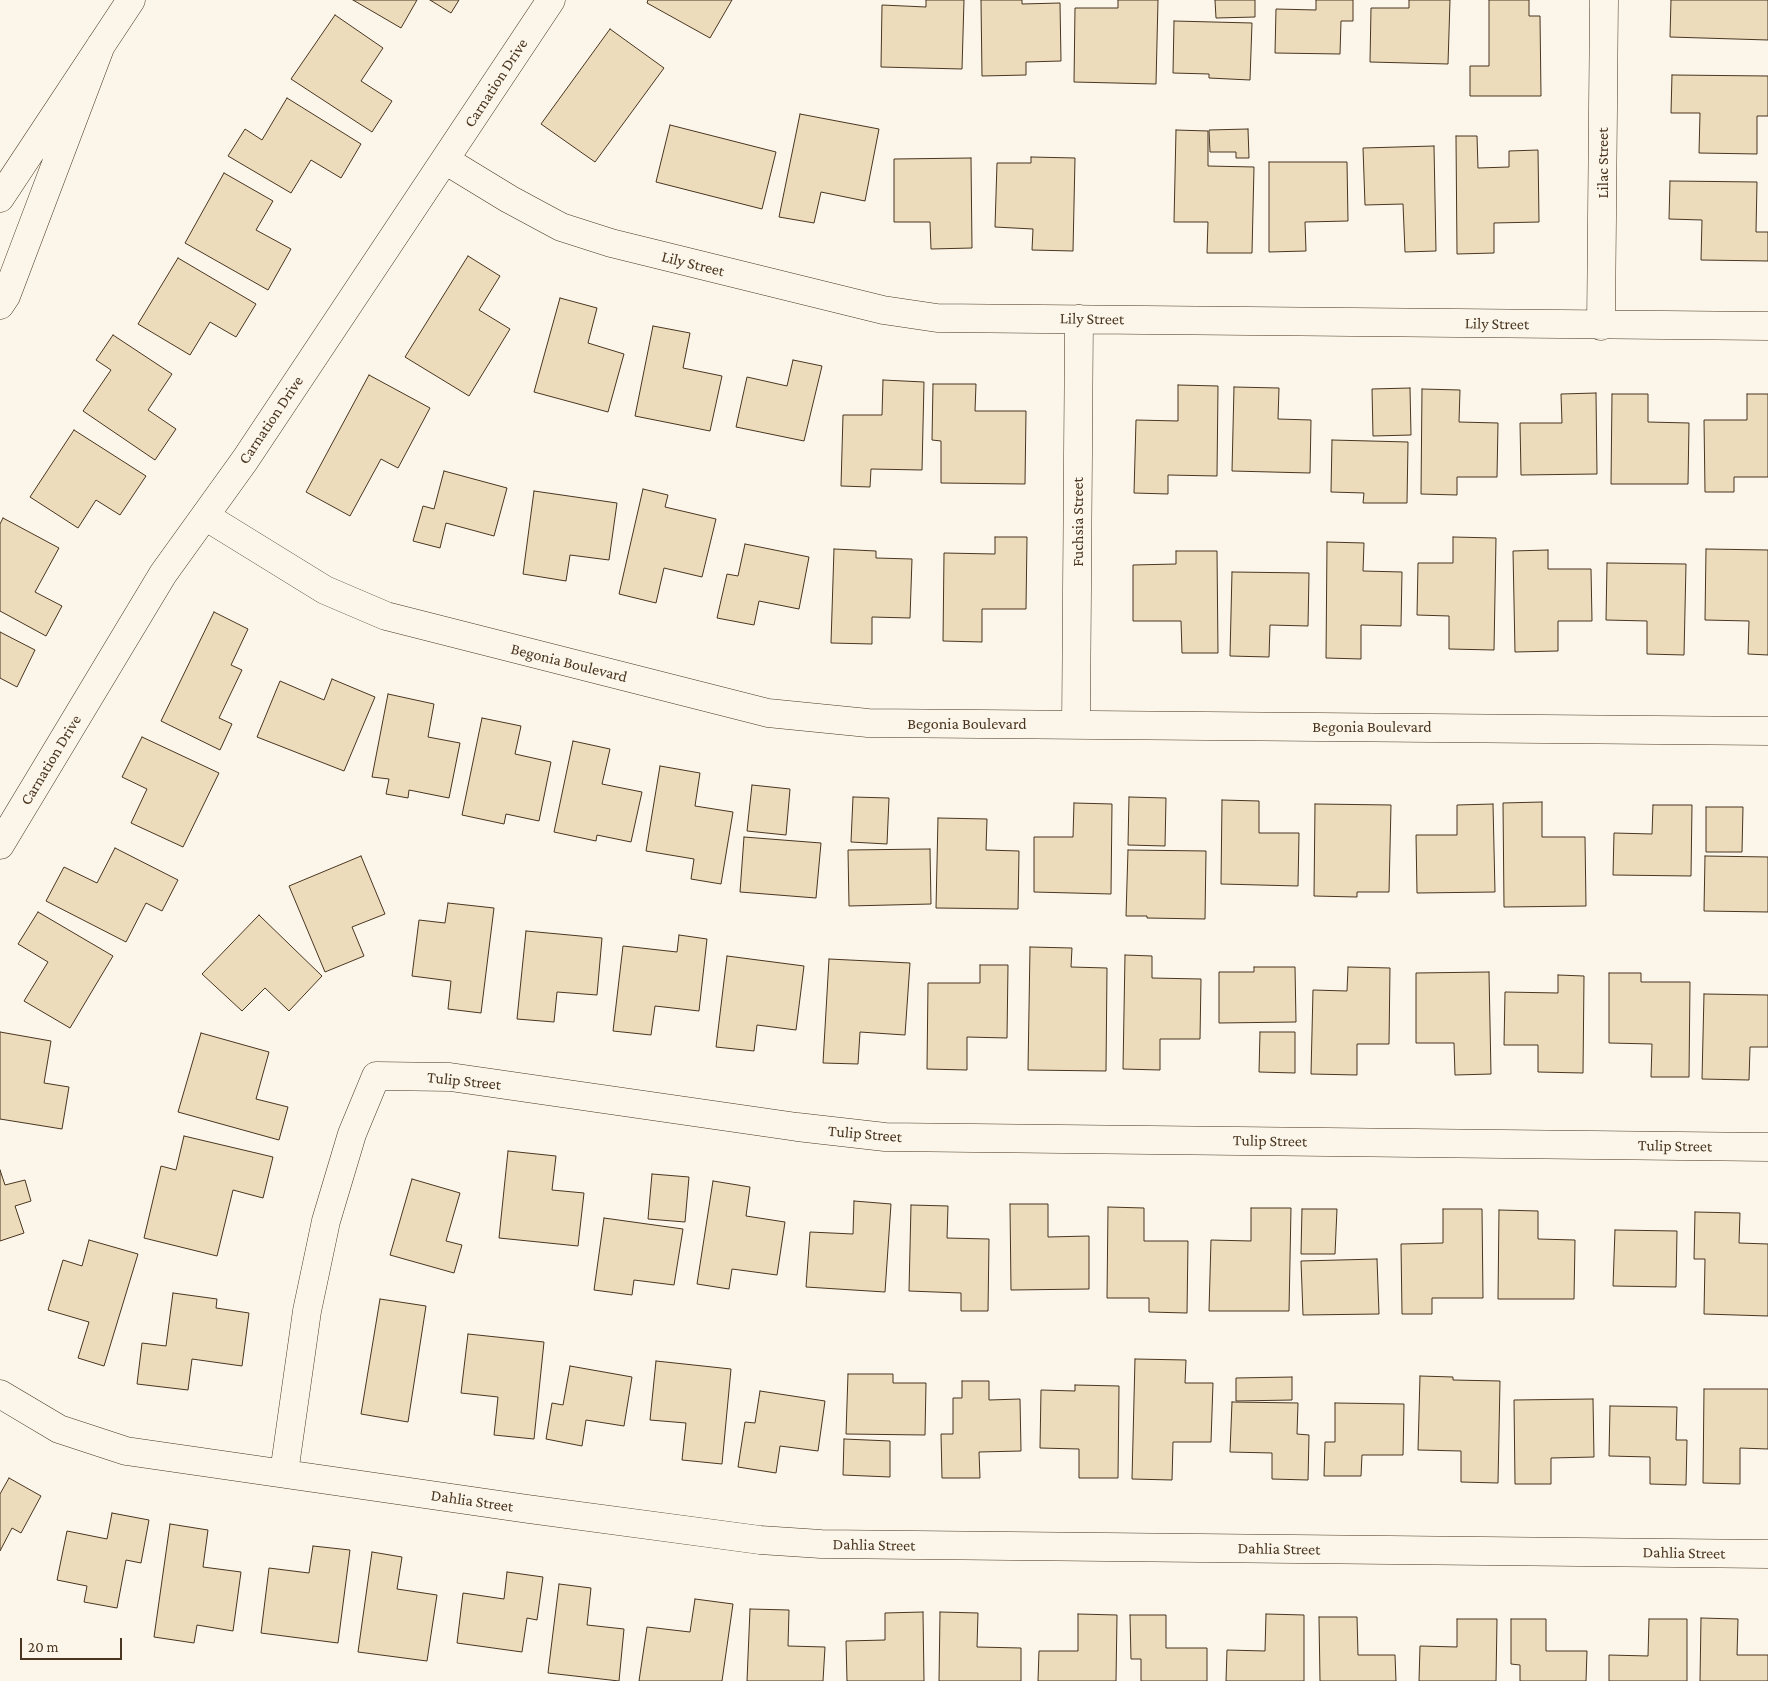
<!DOCTYPE html>
<style>
body{margin:0}
#map{position:relative;width:1768px;height:1681px;overflow:hidden;background:#fbf6e9;font-family:"Crimson Pro",serif}
canvas{display:block}
.scale{position:absolute;left:20px;top:1638px;width:102px;height:22px;box-sizing:border-box;border:2px solid #4a3520;border-top:0;padding-left:6px;font-size:15px;line-height:18px;white-space:nowrap;color:#4a3520;-webkit-text-stroke:4px #fbf6e9;paint-order:stroke}
</style>
<div id="map">
<canvas width="1768" height="1681"></canvas>
<div class="scale">20 m</div>
</div>
<script>
const c = document.querySelector('canvas').getContext('2d');
c.lineJoin = 'round';
function paint(path, color) { c.fillStyle = color; c.fill(path, 'evenodd'); }
const shape = rows => new Path2D(rows.map(r => 'M' + r).join(''));
function strokePath(path, color, width, dash) { c.strokeStyle = color; c.lineWidth = width; c.lineCap = dash ? 'butt' : 'round'; c.setLineDash(dash || []); c.stroke(path); }
function label(font, color, halo, rows, align = 'center') {
  c.font = font + ' "Crimson Pro",serif'; c.lineWidth = 4; c.setLineDash([]); c.textBaseline = 'middle'; c.strokeStyle = halo; c.fillStyle = color; for (const [text, x, y, turn = 0] of rows) {
    c.save(); c.translate(x, y); c.rotate((+turn || 0) * Math.PI / 180); c.textAlign = isNaN(turn) ? turn : align; if (halo) c.strokeText(text, 0, 0); c.fillText(text, 0, 0); c.restore();
  }
}
const building = shape([
 [353,0,417,0,401,28,353,0],
 [430,0,459,0,451,13,430,0],
 [648,0,732,0,710,38,647,3,648,0],
 [926,0,964,0,962,69,881,67,882,5,926,7,926,0],
 [981,0,1022,0,1022,4,1060,3,1061,61,1026,62,1026,75,982,76,981,0],
 [1118,0,1158,0,1156,84,1074,82,1075,8,1118,8,1118,0],
 [1215,0,1255,0,1255,17,1216,18,1215,0],
 [1316,0,1353,0,1353,21,1341,21,1340,54,1275,53,1276,9,1316,10,1316,0],
 [1409,0,1450,0,1448,64,1370,62,1371,8,1409,8,1409,0],
 [1489,0,1529,0,1529,16,1540,16,1541,96,1470,96,1470,66,1489,66,1489,0],
 [1671,0,1768,0,1768,40,1670,37,1671,0],
 [335,15,383,48,361,81,392,101,372,132,291,79,335,15],
 [1174,21,1252,23,1250,80,1209,78,1209,74,1173,73,1174,21],
 [610,29,664,68,595,162,541,124,610,29],
 [1672,75,1768,76,1768,116,1757,116,1757,154,1699,153,1700,113,1671,113,1672,75],
 [287,98,361,144,341,178,311,160,291,193,228,156,245,129,262,140,287,98],
 [800,114,879,129,865,201,821,192,814,223,779,217,800,114],
 [670,125,776,152,762,209,656,182,670,125],
 [1248,129,1249,158,1236,158,1236,152,1210,152,1209,130,1248,129],
 [1176,130,1208,131,1208,166,1254,167,1252,253,1207,253,1208,222,1174,222,1176,130],
 [1456,136,1477,136,1478,168,1509,167,1509,151,1538,150,1539,222,1494,223,1494,253,1457,254,1456,136],
 [1434,146,1436,251,1405,252,1403,204,1365,205,1363,148,1434,146],
 [1031,157,1075,158,1073,251,1032,250,1033,229,995,227,997,163,1031,163,1031,157],
 [971,158,972,248,931,249,930,222,894,222,894,159,971,158],
 [1269,162,1347,162,1348,221,1305,222,1306,251,1269,252,1269,162],
 [224,173,273,201,256,230,291,249,268,290,185,243,224,173],
 [1670,181,1757,182,1756,232,1768,232,1768,261,1701,260,1702,220,1669,219,1670,181],
 [468,256,500,276,479,310,510,329,469,396,405,357,468,256],
 [178,258,256,304,236,337,210,322,190,355,138,324,178,258],
 [560,298,597,308,588,343,624,354,608,412,534,392,560,298],
 [653,326,690,333,683,368,722,376,710,431,635,416,653,326],
 [113,335,172,374,148,410,176,429,155,460,83,411,111,370,96,360,113,335],
 [793,360,822,366,804,441,736,427,747,377,787,386,793,360],
 [369,375,430,408,398,468,381,459,350,516,306,492,369,375],
 [883,380,924,382,922,470,871,469,870,487,841,486,843,415,882,415,883,380],
 [933,384,976,384,975,411,1026,411,1025,484,941,483,941,441,932,440,933,384],
 [1178,385,1218,386,1217,476,1168,475,1168,494,1134,493,1136,420,1178,421,1178,385],
 [1234,387,1279,388,1278,419,1311,420,1310,473,1232,471,1234,387],
 [1410,388,1411,435,1373,436,1372,389,1410,388],
 [1422,389,1460,390,1459,422,1498,423,1497,477,1457,477,1457,495,1421,494,1422,389],
 [1596,393,1597,474,1521,475,1520,423,1562,423,1561,394,1596,393],
 [1612,394,1648,394,1648,422,1689,423,1688,484,1611,484,1612,394],
 [1747,394,1768,394,1768,477,1734,477,1734,492,1705,492,1704,420,1747,420,1747,394],
 [74,430,146,476,120,515,96,500,78,528,30,497,74,430],
 [1332,440,1408,442,1407,503,1363,503,1364,493,1331,492,1332,440],
 [444,471,507,488,494,536,446,523,440,548,413,541,423,506,434,509,444,471],
 [643,489,668,495,665,507,716,519,702,577,664,568,656,603,619,594,643,489],
 [534,491,617,503,609,560,570,555,566,581,523,574,534,491],
 [3,518,59,548,35,592,62,606,46,636,0,611,0,524,3,518],
 [995,537,1027,537,1026,609,982,609,982,642,943,641,944,553,995,554,995,537],
 [1453,537,1496,538,1494,650,1449,649,1449,616,1417,615,1418,563,1453,563,1453,537],
 [1327,542,1364,543,1363,571,1402,572,1401,626,1361,625,1361,659,1326,658,1327,542],
 [745,544,809,557,799,609,759,601,754,625,717,618,727,574,738,576,745,544],
 [834,549,876,551,876,558,912,559,910,618,872,617,872,644,831,643,834,549],
 [1706,549,1768,550,1768,655,1748,654,1749,621,1705,620,1706,549],
 [1548,550,1548,569,1591,569,1592,621,1558,621,1558,651,1515,652,1513,551,1548,550],
 [1176,551,1217,551,1218,653,1182,653,1181,621,1133,621,1133,565,1176,564,1176,551],
 [1607,563,1686,564,1684,655,1647,654,1647,621,1606,620,1607,563],
 [1232,572,1309,573,1308,626,1270,625,1269,657,1230,656,1232,572],
 [214,612,248,629,231,665,242,670,219,718,232,724,220,750,161,721,214,612],
 [0,632,35,650,17,687,0,678,0,632],
 [332,679,375,697,344,771,257,737,280,681,324,700,332,679],
 [388,694,434,704,428,737,460,743,449,798,409,790,408,798,386,794,389,779,372,777,388,694],
 [482,718,521,726,515,754,551,762,539,821,506,814,504,824,462,815,482,718],
 [142,737,219,773,183,847,131,823,147,789,122,777,142,737],
 [573,741,610,749,602,784,642,792,631,842,597,835,596,841,554,832,573,741],
 [660,766,700,773,695,806,733,812,721,884,691,879,694,859,646,851,660,766],
 [752,785,790,789,786,835,747,831,752,785],
 [853,797,889,798,887,844,851,842,853,797],
 [1129,797,1166,798,1165,846,1128,845,1129,797],
 [1222,800,1259,801,1259,833,1299,833,1298,886,1221,884,1222,800],
 [1542,802,1542,837,1585,837,1586,906,1504,907,1503,803,1542,802],
 [1074,803,1112,804,1111,894,1034,892,1034,837,1073,837,1074,803],
 [1315,804,1391,805,1389,892,1357,892,1357,897,1314,896,1315,804],
 [1493,804,1495,892,1417,893,1416,835,1457,835,1457,805,1493,804],
 [1653,805,1692,805,1691,876,1613,875,1614,833,1652,834,1653,805],
 [1706,807,1743,807,1742,852,1706,852,1706,807],
 [938,818,987,819,986,850,1019,851,1018,909,936,908,938,818],
 [744,837,821,843,816,898,740,892,744,837],
 [115,848,178,880,162,911,146,903,126,942,46,901,64,867,97,883,115,848],
 [930,849,931,904,849,906,848,850,930,849],
 [1128,850,1206,851,1205,919,1147,918,1147,916,1126,916,1128,850],
 [361,856,385,914,352,927,364,956,325,972,289,886,361,856],
 [1705,856,1768,857,1768,912,1704,911,1705,856],
 [448,903,494,908,481,1013,448,1009,451,981,412,976,419,920,445,923,448,903],
 [38,912,113,956,70,1028,24,1001,48,962,18,944,38,912],
 [259,915,322,976,289,1011,265,988,242,1011,202,974,259,915],
 [526,931,602,938,597,995,557,992,554,1022,517,1019,526,931],
 [679,935,707,939,699,1011,655,1006,651,1035,613,1031,623,946,677,952,679,935],
 [1030,947,1072,948,1071,967,1107,968,1106,1071,1028,1070,1030,947],
 [1125,955,1152,956,1152,978,1201,979,1200,1039,1160,1039,1160,1070,1123,1069,1125,955],
 [727,956,804,966,796,1030,757,1025,754,1051,716,1047,727,956],
 [829,959,910,963,905,1035,860,1032,858,1064,823,1063,829,959],
 [980,965,1008,965,1007,1038,967,1037,967,1070,927,1069,928,983,980,983,980,965],
 [1254,967,1295,967,1296,1022,1219,1023,1219,972,1254,972,1254,967],
 [1348,967,1390,968,1389,1044,1357,1044,1357,1075,1311,1074,1313,990,1347,991,1348,967],
 [1489,972,1491,1074,1455,1075,1454,1043,1416,1043,1416,973,1489,972],
 [1609,973,1641,973,1641,982,1690,982,1689,1077,1651,1077,1652,1044,1609,1043,1609,973],
 [1558,975,1584,976,1583,1073,1538,1072,1538,1045,1504,1045,1505,992,1558,993,1558,975],
 [1704,994,1768,995,1768,1047,1750,1047,1749,1080,1702,1079,1704,994],
 [0,1032,51,1041,44,1083,69,1087,62,1129,0,1119,0,1032],
 [1260,1032,1295,1032,1295,1073,1259,1072,1260,1032],
 [201,1033,269,1052,256,1099,288,1107,279,1140,178,1112,201,1033],
 [184,1136,273,1157,263,1198,233,1190,217,1256,144,1238,161,1166,176,1170,184,1136],
 [508,1151,556,1156,552,1190,584,1193,578,1246,499,1238,508,1151],
 [0,1170,5,1185,25,1180,31,1201,15,1206,24,1233,0,1241,0,1170],
 [652,1174,689,1177,685,1222,648,1219,652,1174],
 [412,1179,460,1193,446,1241,462,1245,454,1273,390,1255,412,1179],
 [713,1181,750,1187,746,1216,785,1222,777,1275,732,1269,729,1289,697,1284,713,1181],
 [854,1201,891,1204,885,1292,806,1287,810,1232,853,1234,854,1201],
 [1010,1204,1048,1204,1048,1237,1089,1236,1089,1289,1011,1290,1010,1204],
 [911,1205,948,1206,947,1238,989,1239,988,1311,961,1311,961,1293,909,1291,911,1205],
 [1108,1207,1144,1208,1144,1241,1188,1241,1187,1313,1149,1312,1149,1298,1107,1298,1108,1207],
 [1251,1208,1291,1208,1289,1311,1209,1311,1211,1240,1251,1241,1251,1208],
 [1302,1209,1337,1209,1335,1254,1301,1254,1302,1209],
 [1443,1209,1482,1209,1483,1298,1432,1298,1432,1314,1402,1314,1401,1244,1443,1243,1443,1209],
 [1499,1210,1538,1211,1538,1239,1575,1240,1574,1299,1498,1299,1499,1210],
 [1695,1212,1740,1213,1739,1243,1768,1244,1768,1316,1704,1314,1705,1259,1694,1259,1695,1212],
 [604,1218,683,1229,674,1285,634,1280,632,1295,594,1290,604,1218],
 [1615,1230,1677,1231,1676,1287,1613,1286,1615,1230],
 [89,1240,138,1254,104,1366,78,1358,89,1322,48,1310,63,1260,82,1266,89,1240],
 [1377,1259,1379,1314,1303,1315,1301,1261,1377,1259],
 [173,1293,217,1299,216,1308,249,1313,242,1366,192,1359,188,1390,137,1384,142,1343,166,1346,173,1293],
 [380,1299,426,1306,408,1422,361,1414,380,1299],
 [468,1334,544,1342,534,1439,494,1435,498,1397,461,1393,468,1334],
 [1135,1359,1186,1360,1185,1383,1213,1383,1211,1442,1173,1442,1172,1480,1132,1479,1135,1359],
 [656,1361,731,1369,722,1464,682,1460,686,1423,650,1420,656,1361],
 [570,1366,632,1377,624,1426,586,1420,582,1446,546,1439,552,1403,563,1405,570,1366],
 [848,1374,893,1374,893,1383,926,1383,925,1435,846,1434,848,1374],
 [1420,1376,1453,1377,1453,1380,1500,1381,1498,1483,1461,1482,1461,1451,1418,1450,1420,1376],
 [1292,1377,1292,1400,1236,1401,1236,1378,1292,1377],
 [962,1381,989,1381,989,1400,1020,1399,1021,1451,979,1452,980,1478,942,1478,941,1434,953,1434,953,1398,962,1398,962,1381],
 [1075,1385,1119,1386,1118,1478,1079,1478,1079,1449,1040,1448,1041,1390,1075,1391,1075,1385],
 [1704,1389,1768,1389,1768,1449,1740,1448,1740,1484,1703,1483,1704,1389],
 [760,1391,825,1401,818,1451,780,1446,776,1473,738,1467,745,1422,755,1423,760,1391],
 [1593,1399,1594,1457,1551,1458,1551,1484,1515,1484,1514,1400,1593,1399],
 [1232,1402,1298,1403,1297,1434,1309,1435,1308,1480,1272,1479,1272,1453,1230,1452,1232,1402],
 [1335,1403,1404,1404,1403,1455,1362,1455,1361,1476,1324,1476,1325,1442,1335,1442,1335,1403],
 [1610,1406,1677,1407,1676,1440,1687,1440,1686,1485,1650,1484,1650,1457,1609,1456,1610,1406],
 [844,1439,890,1441,890,1477,843,1475,844,1439],
 [9,1478,41,1496,21,1533,12,1528,0,1551,0,1494,9,1478],
 [112,1513,149,1520,141,1563,126,1560,117,1608,84,1602,87,1586,57,1580,67,1531,107,1539,112,1513],
 [170,1524,208,1530,203,1567,241,1572,233,1631,197,1625,194,1643,154,1637,170,1524],
 [313,1546,350,1550,338,1643,261,1633,269,1568,309,1573,313,1546],
 [372,1552,402,1557,397,1589,437,1595,427,1661,358,1652,372,1552],
 [507,1572,543,1577,537,1620,527,1618,522,1652,457,1643,463,1593,504,1599,507,1572],
 [559,1584,591,1588,587,1625,624,1629,619,1681,548,1673,559,1584],
 [695,1599,733,1604,722,1681,639,1681,647,1627,690,1632,695,1599],
 [750,1609,789,1610,788,1646,825,1647,823,1681,747,1681,750,1609],
 [923,1612,924,1681,847,1681,846,1641,885,1640,885,1613,923,1612],
 [940,1612,978,1613,977,1647,1021,1648,1021,1681,939,1681,940,1612],
 [1078,1614,1117,1615,1116,1681,1038,1681,1039,1651,1078,1651,1078,1614],
 [1266,1614,1304,1615,1304,1681,1226,1681,1227,1650,1265,1651,1266,1614],
 [1130,1615,1166,1615,1166,1648,1207,1648,1207,1681,1141,1681,1141,1659,1131,1659,1130,1615],
 [1319,1617,1357,1617,1358,1655,1395,1655,1396,1681,1320,1681,1319,1617],
 [1701,1618,1738,1619,1737,1655,1768,1655,1768,1681,1700,1681,1701,1618],
 [1457,1619,1497,1619,1496,1681,1419,1681,1420,1646,1457,1647,1457,1619],
 [1511,1619,1546,1619,1546,1651,1587,1651,1586,1681,1520,1681,1520,1665,1511,1664,1511,1619],
 [1649,1619,1687,1619,1687,1681,1609,1681,1609,1655,1648,1656,1649,1619]
]);
paint(building, '#ecdcbc');
strokePath(building, '#4a3520', 1);
const street = shape([
 [445,160,509,199,561,227,611,243,883,310,937,318,1768,326],
 [1601,326,1604,0],
 [205,516,325,590,386,616,768,713,868,723,1768,731],
 [1076,725,1079,319],
 [0,845,163,574,245,460,551,0],
 [0,1394,59,1429,126,1451,528,1509,760,1540,821,1544,1768,1554],
 [284,1473,307,1311,326,1221,352,1134,376,1076,450,1077,797,1127,885,1137,1768,1147]
]);
const highway = shape([
 [0,198,131,0],
 [0,305,6,296,101,45]
]);
strokePath(street, '#4a3520', 29);
strokePath(highway, '#4a3520', 29);
strokePath(street, '#fbf6e9', 28);
strokePath(highway, '#fbf6e9', 28);
label('16px', '#4a3520', '#fbf6e9', [
 ["Carnation Drive",496,83,-57],
 ["Lilac Street",1603,163,-90],
 ["Lily Street",693,264,14],
 ["Lily Street",1092,319,1],
 ["Lily Street",1497,324,1],
 ["Carnation Drive",271,420,-56],
 ["Fuchsia Street",1078,522,-90],
 ["Begonia Boulevard",569,663,14],
 ["Begonia Boulevard",967,724],
 ["Begonia Boulevard",1372,727],
 ["Carnation Drive",51,760,-59],
 ["Tulip Street",464,1081,6],
 ["Tulip Street",865,1134,5],
 ["Tulip Street",1270,1141,1],
 ["Tulip Street",1675,1146,1],
 ["Dahlia Street",472,1501,8],
 ["Dahlia Street",874,1545,1],
 ["Dahlia Street",1279,1549,1],
 ["Dahlia Street",1684,1553,1]
]);
</script>
